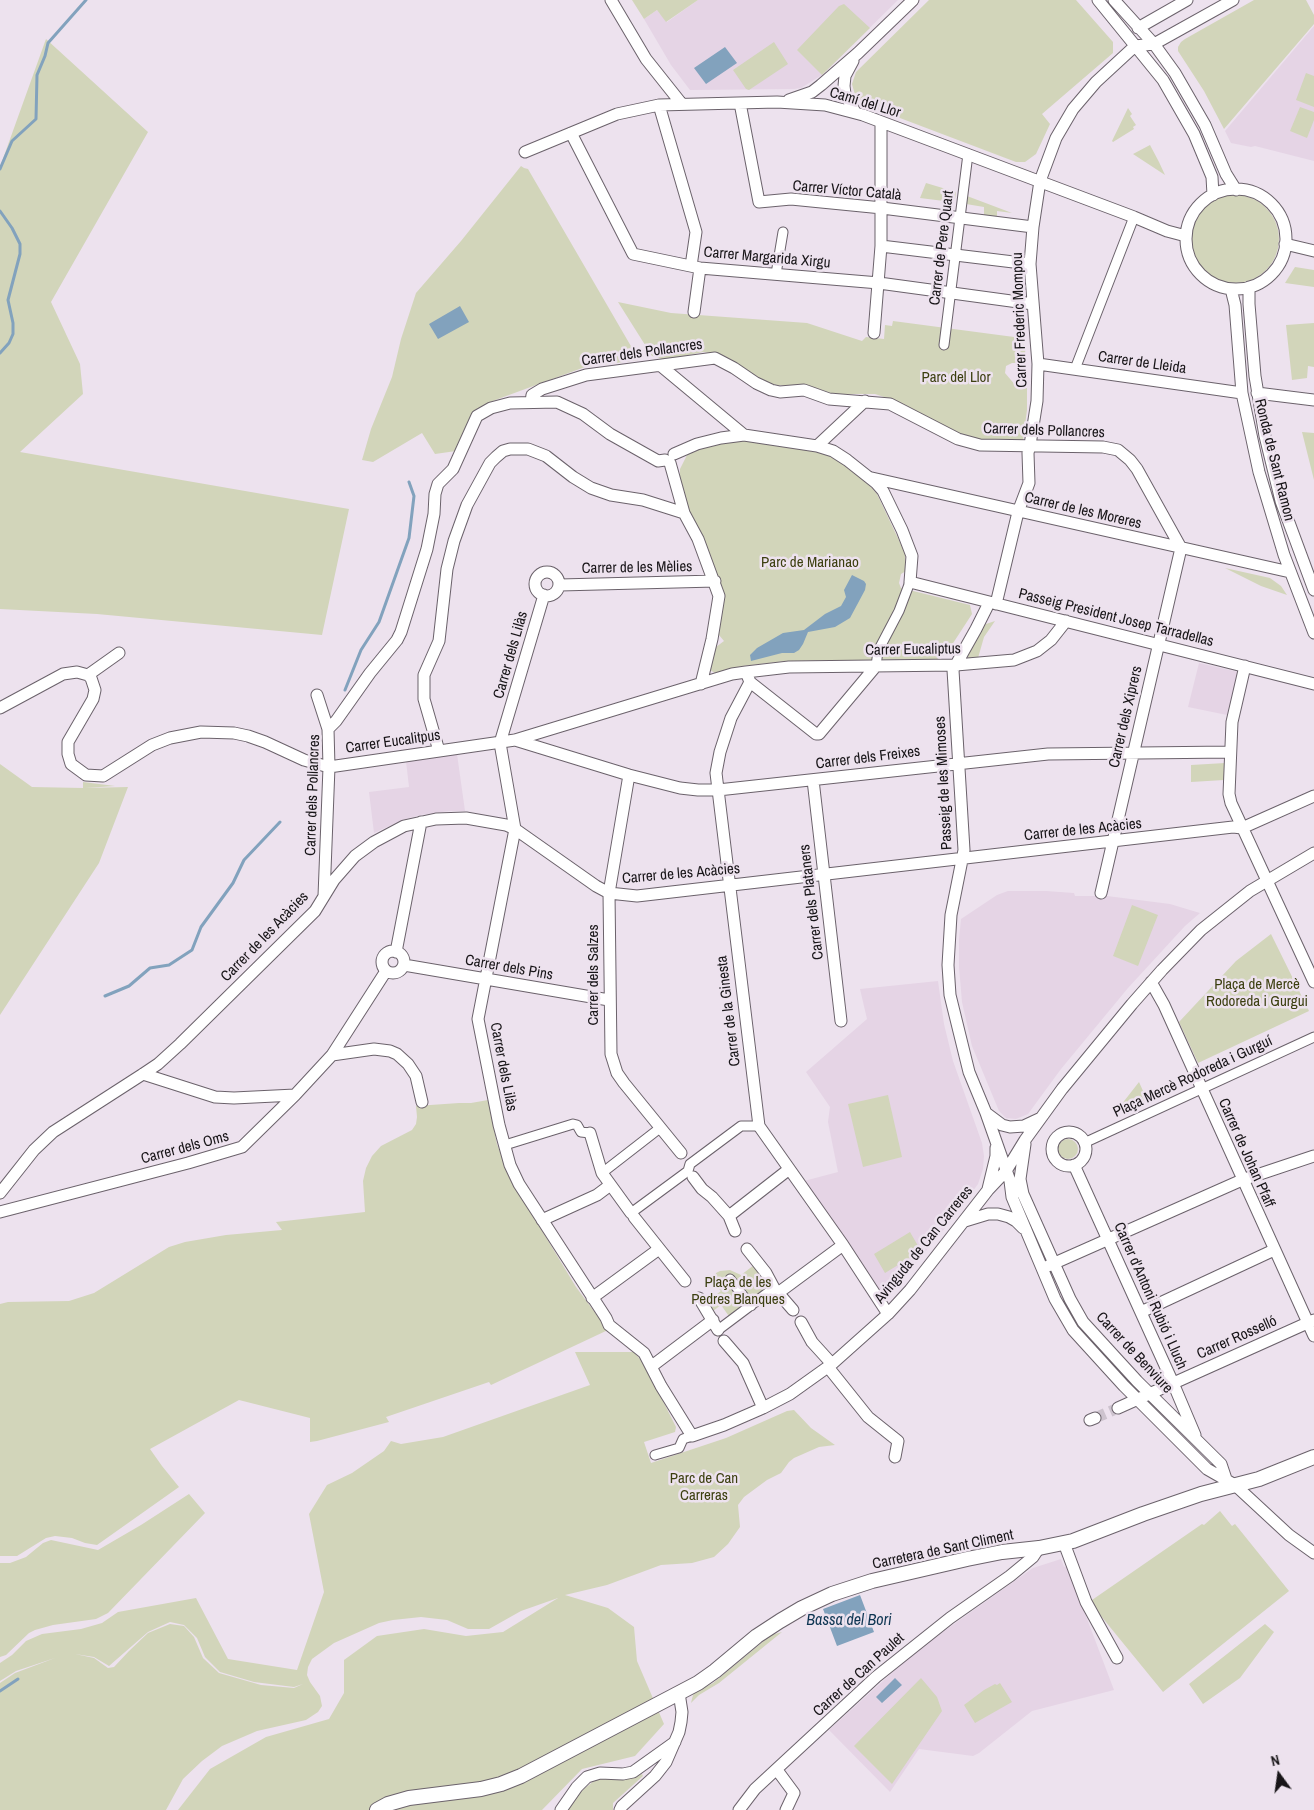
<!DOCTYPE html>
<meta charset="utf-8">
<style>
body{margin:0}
#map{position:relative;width:1314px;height:1810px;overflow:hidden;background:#ede2ee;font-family:"Archivo Narrow",sans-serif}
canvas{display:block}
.north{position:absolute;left:1254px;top:1750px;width:50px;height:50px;-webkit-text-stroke:4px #ede2ee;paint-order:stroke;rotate:346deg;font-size:14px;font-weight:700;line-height:20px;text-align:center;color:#181518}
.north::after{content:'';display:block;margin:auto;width:18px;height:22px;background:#181518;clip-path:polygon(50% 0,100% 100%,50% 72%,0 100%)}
</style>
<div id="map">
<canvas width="1314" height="1810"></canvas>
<div class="north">N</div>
</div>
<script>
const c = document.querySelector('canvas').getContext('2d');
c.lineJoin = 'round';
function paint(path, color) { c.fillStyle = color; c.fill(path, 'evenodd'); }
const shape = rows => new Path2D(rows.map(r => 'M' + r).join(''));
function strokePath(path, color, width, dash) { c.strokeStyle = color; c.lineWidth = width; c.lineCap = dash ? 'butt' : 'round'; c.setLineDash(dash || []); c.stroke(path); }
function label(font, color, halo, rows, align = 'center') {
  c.font = font + ' "Archivo Narrow",sans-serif'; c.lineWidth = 5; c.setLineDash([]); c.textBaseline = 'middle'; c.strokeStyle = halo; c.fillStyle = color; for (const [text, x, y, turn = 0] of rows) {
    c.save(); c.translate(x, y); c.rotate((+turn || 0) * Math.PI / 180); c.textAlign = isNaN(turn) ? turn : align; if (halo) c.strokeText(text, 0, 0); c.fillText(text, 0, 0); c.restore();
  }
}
paint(shape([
 [698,0,898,0,822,75,801,88,794,89,690,90,671,65,644,19,657,10,667,22],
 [1314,26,1314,161,1255,146,1251,147,1231,143,1225,131],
 [1199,663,1238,672,1227,715,1188,707],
 [457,754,465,811,449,811,420,815,402,820,374,833,369,792,409,787,406,761],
 [1008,891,1046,891,1074,893,1075,896,1107,896,1170,904,1200,913,1185,926,1128,988,1061,1069,1028,1114,1016,1119,1006,1118,999,1111,972,1046,962,1002,959,967,959,939,961,919,997,895],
 [938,981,944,1024,953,1061,982,1143,984,1156,983,1169,978,1184,950,1222,886,1299,835,1223,804,1181,838,1172,828,1122,830,1107,806,1072,867,1019,860,989],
 [1061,1559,1064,1567,1067,1566,1114,1690,1032,1711,979,1753,973,1756,919,1749,890,1792,829,1730,916,1651,1033,1568]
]), '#e5d4e5');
paint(shape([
 [632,0,698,0,666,22,657,10,644,19],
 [929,0,1076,0,1113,42,1113,53,1042,114,1050,124,1036,154,1025,162,1016,162,863,104,855,95,852,84,856,72],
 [1254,0,1306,0,1314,15,1314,24,1224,129,1204,91,1178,51,1178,47,1181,42,1185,39],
 [844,4,870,28,822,75,797,50,839,6],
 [46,39,148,132,51,302,80,364,83,394,20,452,349,509,322,635,97,614,0,609,0,167],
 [774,42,788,64,749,90,746,89,733,70],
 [1306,73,1314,76,1314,107,1296,100],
 [1300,107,1314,112,1314,120,1307,138,1290,131],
 [1128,108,1132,114,1130,116,1136,125,1133,127,1134,129,1113,142,1112,141],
 [1150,145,1159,162,1165,175,1133,154],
 [521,166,524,168,528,169,639,360,585,367,490,402,477,411,456,451,435,454,422,433,373,462,362,460,371,429,392,377,401,339,416,293,461,241],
 [926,183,956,192,955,199,945,198,944,201,920,198],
 '1191 239a44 44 0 1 1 88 0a44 44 0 1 1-88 0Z',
 [967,196,1012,213,997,211,997,217,984,215,984,207,966,204],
 [1295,267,1314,270,1314,287,1285,283],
 [618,302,671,313,807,323,862,341,866,337,884,339,885,325,892,326,893,321,1014,337,1014,341,1022,342,1025,347,1026,367,1017,363,1012,363,1006,366,1005,373,1016,386,1027,388,1027,410,1023,440,981,440,962,435,890,399,875,394,834,394,806,385,787,386,769,384,716,354,703,352,666,360,652,356],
 [1314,323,1314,367,1308,366,1307,378,1292,380,1286,325],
 [1302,432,1314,433,1314,480],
 [743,440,800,448,828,455,848,467,870,486,877,494,905,553,906,571,901,574,899,583,901,588,970,605,972,614,946,654,937,659,786,661,743,666,715,673,710,670,709,666,716,647,724,641,719,635,724,594,705,542,688,509,680,479,680,469,688,453,707,445],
 [1225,568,1270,578,1281,586,1287,595,1261,586],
 [995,621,984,637,978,658,968,658,967,655,983,625],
 [1225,763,1224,780,1191,782,1191,765],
 [0,764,32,787,83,788,83,782,115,786,85,788,128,787,99,863,0,1015],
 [1132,905,1158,915,1138,966,1113,956],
 [1271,934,1309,1011,1198,1063,1179,1022,1236,961],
 [1139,1082,1148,1102,1129,1112,1121,1105],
 [888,1095,902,1157,863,1167,848,1104],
 [488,1100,497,1144,509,1176,576,1287,608,1330,491,1385,489,1382,386,1417,389,1422,317,1441,310,1442,310,1418,239,1400,150,1449,162,1466,179,1487,97,1545,85,1543,72,1538,55,1536,46,1538,17,1556,0,1556,0,1304,8,1302,69,1301,94,1293,169,1247,185,1242,226,1235,282,1230,276,1222,365,1212,363,1181,366,1168,372,1156,381,1146,412,1130,416,1124,417,1117,416,1106,459,1103,471,1103],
 '1058 1149a10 10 0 1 1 20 0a10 10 0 1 1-20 0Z',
 [910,1232,921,1251,885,1273,874,1254],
 [754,1265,771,1289,731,1319,721,1305,713,1311,706,1302,721,1291,714,1285,713,1281,716,1273,720,1271,730,1270,741,1275],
 [575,1352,634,1352,645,1365,676,1427,675,1432,644,1442,651,1463,726,1438,787,1411,794,1410,811,1428,835,1445,819,1447,794,1458,789,1462,781,1473,767,1480,744,1497,738,1505,740,1527,728,1544,714,1557,692,1563,661,1565,607,1585,565,1595,608,1608,634,1627,637,1661,664,1724,635,1756,582,1769,542,1810,178,1810,210,1769,266,1737,329,1719,344,1693,344,1660,377,1636,424,1629,466,1636,503,1632,558,1598,521,1611,489,1629,468,1629,447,1620,421,1617,393,1620,379,1623,334,1643,312,1659,308,1667,307,1675,310,1682,320,1696,322,1706,318,1712,306,1720,257,1731,222,1746,202,1761,183,1779,166,1810,0,1810,0,1683,15,1673,55,1658,16,1671,0,1681,0,1663,12,1655,26,1641,42,1634,81,1629,102,1623,118,1612,196,1598,228,1659,297,1670,324,1592,309,1514,327,1485,352,1473,384,1451,391,1441,401,1444,443,1437,590,1385],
 [170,1622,184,1625,197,1638,205,1657,220,1672,254,1682,294,1687,303,1684,294,1688,261,1685,219,1673,203,1658,194,1637,184,1626,170,1624,148,1633,129,1651,114,1667,108,1668,94,1658,75,1654,94,1657,109,1666,148,1632],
 [189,1494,205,1513,108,1613,96,1619,53,1625,35,1630,29,1633,6,1655,0,1657,0,1563,10,1563,26,1557,43,1543,51,1540,98,1550,141,1525],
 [1220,1511,1232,1526,1235,1524,1289,1591,1163,1692,1092,1605,1093,1604,1092,1600,1202,1524,1204,1525],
 [1265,1624,1274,1632,1240,1678,1203,1704,1189,1684],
 [782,1632,719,1683,699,1695,691,1703,693,1695,695,1692,713,1683,771,1635],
 [921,1678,937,1697,942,1711,892,1784,854,1746],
 [1000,1683,1012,1702,975,1723,964,1705,984,1690,995,1684,997,1685],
 [642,1774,643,1776,613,1803,613,1810,568,1810,579,1793,595,1780,602,1778,626,1779]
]), '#d2d5ba');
paint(shape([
 [725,47,737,63,706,84,694,68],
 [460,306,469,322,438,339,429,324],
 [852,575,864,581,866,584,865,590,850,618,835,627,808,632,803,644,799,650,794,653,782,653,751,661,750,655,757,648,783,633,804,630,825,614,841,606,846,597,844,590],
 [860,1595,874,1632,837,1646,823,1609],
 [895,1678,902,1685,882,1703,876,1697]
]), '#82a2bd');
strokePath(shape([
 [0,169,12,141,36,119,37,75,45,56,48,43,86,0],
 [0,211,12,228,20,244,20,254,8,300,13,323,13,334,9,343,0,353],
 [345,690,361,650,379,622,409,538,414,496,409,482],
 [105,996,129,986,150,968,169,965,192,950,201,927,233,883,244,860,280,822],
 [0,1691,18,1679]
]), '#82a2bd', 3);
strokePath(shape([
 [1095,1418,1118,1408]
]), '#cdc3ce', 11, [11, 5.5]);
const pedestrian = shape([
 [776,274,783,232],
 [944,345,968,154],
 [1075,369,1134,217],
 [876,666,878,651,899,611,910,582],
 [1084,1143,1314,1037],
 [505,1145,573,1124,577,1125,581,1132,590,1133],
 [602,1173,660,1128],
 [631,1213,688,1171,690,1164,741,1126,759,1126],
 [730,1279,751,1306],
 [718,1330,774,1288],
 [655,1455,679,1448,683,1439,692,1436]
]);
const minor = shape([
 [611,0,646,59,681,103],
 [1098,0,1163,80,1194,134,1212,177,1213,195],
 [1114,0,1154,44,1175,73,1205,125,1226,174,1236,190],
 [1138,28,1187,0],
 [853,61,845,76,844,86,845,94,855,112],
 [789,100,812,92,821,85,858,53,913,0],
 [740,103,759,202,791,199,882,208,1033,227],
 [659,105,696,232,691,266],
 [571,133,633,254,700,268,879,283,1033,304],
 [525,152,617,114,659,105,777,102,825,105,863,115,1134,217,1167,231,1186,236],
 '1186 239a50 50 0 1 1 100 0a50 50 0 1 1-100 0Z',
 [1285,244,1314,251],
 [881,246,1030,264],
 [1249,287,1249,304,1255,376,1265,436,1281,501,1314,590],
 [1231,289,1235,305,1242,393,1259,472,1284,555,1314,633],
 [694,312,700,268],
 [874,333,881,246,881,122],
 [1038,364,1242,393],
 [661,366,744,435],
 [1257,393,1314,400],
 [531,402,532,395,542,389,586,375,715,358,734,368,756,383,771,390,780,392,804,390,829,399,890,404,958,439,980,445,1103,447,1118,450,1130,460,1137,469,1181,548],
 [817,446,865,401],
 [674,454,697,444,721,438,744,435,817,446,833,451,847,460,876,483,883,491,902,530,912,556,910,582,1314,684],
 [670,463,684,513,698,539,719,596,712,639,701,684],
 [872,478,1290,572],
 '535 584a12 12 0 1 1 24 0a12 12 0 1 1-24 0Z',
 [560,585,715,581],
 [544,595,500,743,515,829,478,1019,499,1125,510,1165,519,1184,606,1318,609,1325,644,1353,661,1386,692,1436,724,1425,763,1408,790,1394,832,1364,888,1314,910,1290,988,1190,1006,1171,1025,1140,1062,1089,1132,1004,1162,970,1201,930,1250,891,1314,853],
 [989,603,976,629,953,670,964,850,951,915,948,965,950,995,969,1072,986,1113,1010,1181,1012,1197,1055,1299,1073,1330,1124,1386,1207,1469,1235,1485,1289,1535,1314,1553],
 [996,604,1018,512,1029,483,1028,453,1030,445,1037,401,1038,364,1030,264,1033,227,1040,181,1056,138,1073,109,1096,82,1135,46,1154,44,1233,0],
 [1245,666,1232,722,1229,794,1231,803,1314,982],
 [746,672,750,682,731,718,720,752,716,773,759,1126,843,1245,888,1314],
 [88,675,119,653],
 [750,682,816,734,819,734,876,666],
 [317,695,328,729],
 [0,708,63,674,77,672,88,675,91,678,95,690,93,699,68,742,68,754,71,764,86,775,103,776,152,745,170,738,201,732,234,733,248,736,265,742,304,760,329,767,515,740,732,674,746,672,789,667,956,665,1014,660,1037,651,1051,640,1066,621],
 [515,740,629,775,680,788,698,790,718,790,1048,754,1230,752],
 [439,751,424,699,424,675,439,641,447,569,454,541,467,505,490,463,496,457,503,451,510,449,528,449,546,456,573,477,591,488,611,495,643,500,684,513],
 [629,775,609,893,611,1054,617,1073,624,1083,681,1153],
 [813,780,841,1021],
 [1101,893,1181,548],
 [324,896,329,767,328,729,336,721,370,673,397,640,401,632,427,549,434,514,435,494,438,484,453,469,477,416,491,408,510,403,557,402,583,414,610,434,658,461,665,460],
 '382 962a11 11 0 1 1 22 0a11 11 0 1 1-22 0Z',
 [396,952,421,822],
 [404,965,609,1000],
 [1151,982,1164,1005,1314,1336],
 [332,1055,374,1049,390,1051,397,1054,408,1064,416,1076,422,1102],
 [143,1074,215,1097,234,1098,295,1095],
 [986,1113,1002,1125,1010,1127,1024,1126,1039,1119],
 '1052 1149a17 17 0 1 1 34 0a17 17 0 1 1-34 0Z',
 [590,1133,602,1173,631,1213],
 [1074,1165,1173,1383,1195,1435],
 [693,1177,702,1189,712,1197,729,1216,735,1231],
 [1010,1181,1023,1194,1070,1299,1083,1322,1137,1381,1221,1464,1226,1479],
 [988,1189,996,1156,996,1148],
 [0,1193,34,1150,53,1132,143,1074,158,1064,180,1044,315,911,334,880,355,856,374,842,404,826,436,819,466,818,506,825,515,829,596,886,609,893,637,896,1233,827,1242,828,1314,796],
 [1023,1194,1020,1179,1025,1144],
 [0,1212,188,1163,242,1147,295,1095,332,1055,386,971],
 [729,1216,788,1170],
 [634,1217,685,1281],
 [542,1220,597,1195,609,1186],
 [965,1221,988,1214,998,1214,1009,1217,1016,1221,1023,1228],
 [747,1249,766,1273,774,1288,793,1310],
 [1048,1266,1242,1180,1314,1156],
 [778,1293,843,1245],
 [592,1298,659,1249],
 [699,1298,718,1330],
 [1141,1312,1274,1250],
 [801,1322,812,1342,832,1364],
 [724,1341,743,1363,763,1408],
 [652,1366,713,1320],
 [828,1367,868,1417,898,1441,895,1457],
 [1118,1408,1314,1320],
 [1090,1420,1095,1418],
 [1064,1543,1086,1602,1117,1658],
 [777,1770,794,1793,786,1810],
 [561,1810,577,1787,587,1777,600,1773,623,1774,633,1772,675,1742],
 [620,1810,622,1806,655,1776,666,1762,679,1732,681,1722,682,1712,679,1693],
 [739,1810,755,1789,876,1677,950,1618,1010,1576,1033,1557,1039,1548]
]);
const tertiary = shape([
 [377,1810,388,1804,409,1798,481,1789,501,1784,521,1776,698,1683,715,1671,757,1636,780,1621,802,1608,832,1594,872,1581,967,1559,1002,1552,1039,1548,1073,1541,1143,1514,1201,1494,1259,1479,1314,1457]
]);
strokePath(pedestrian, '#6b626b', 11);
strokePath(minor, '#6b626b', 13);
strokePath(tertiary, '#6b626b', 16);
strokePath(pedestrian, '#fff', 9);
strokePath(minor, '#fff', 11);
strokePath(tertiary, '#fff', 14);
label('15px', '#181518', '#ede2ee', [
 ["Camí del Llor",865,103,17],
 ["Carrer Víctor Català",847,191,5],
 ["Carrer de Pere Quart",942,248,-83],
 ["Carrer Margarida Xirgu",767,258,5],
 ["Carrer Frederic Mompou",1020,320,-92],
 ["Carrer dels Pollancres",642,353,-8],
 ["Carrer de Lleida",1142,363,8],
 ["Carrer dels Pollancres",1044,431,2],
 ["Ronda de Sant Ramon",1274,460,76],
 ["Carrer de les Moreres",1083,511,13],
 ["Carrer de les Mèlies",637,568,-1],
 ["Passeig President Josep Tarradellas",1116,618,14],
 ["Carrer Eucaliptus",913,650,-1],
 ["Carrer dels Lilàs",511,655,-74],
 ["Carrer dels Xiprers",1126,717,-77],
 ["Carrer Eucalitpus",393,742,-8],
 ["Carrer dels Freixes",868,758,-7],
 ["Passeig de les Mimoses",944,783,-93],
 ["Carrer dels Pollancres",313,795,-88],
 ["Carrer de les Acàcies",1083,830,-6],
 ["Carrer de les Acàcies",681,874,-5],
 ["Carrer dels Plataners",812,902,-97],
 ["Carrer de les Acàcies",265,937,-46],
 ["Carrer dels Pins",509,968,10],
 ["Carrer dels Salzes",594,975,-90],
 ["Carrer de la Ginesta",729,1011,-97],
 ["Carrer dels Lilàs",503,1067,79],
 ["Plaça Mercè Rodoreda i Gurguí",1193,1077,-25],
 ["Carrer dels Oms",185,1148,-15],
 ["Carrer de Johan Pfaff",1246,1153,66],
 ["Avinguda de Can Carreres",924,1245,-51],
 ["Carrer d'Antoni Rubió i Lluch",1150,1296,66],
 ["Carrer Rosselló",1237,1338,-24],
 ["Carrer de Benviure",1134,1353,47],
 ["Carretera de Sant Climent",943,1550,-12],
 ["Carrer de Can Paulet",859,1675,-42]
]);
label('15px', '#3c3f10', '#ede2ee', [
 ["Parc del Llor",956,378],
 ["Parc de Marianao",810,563],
 ["Plaça de Mercè",1257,985],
 ["Rodoreda i Gurgui",1257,1002],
 ["Plaça de les",738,1283],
 ["Pedres Blanques",738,1300],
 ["Parc de Can",704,1479],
 ["Carreras",704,1496]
]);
label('italic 16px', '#0e3552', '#ede2ee', [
 ["Bassa del Bori",849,1621]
]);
</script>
